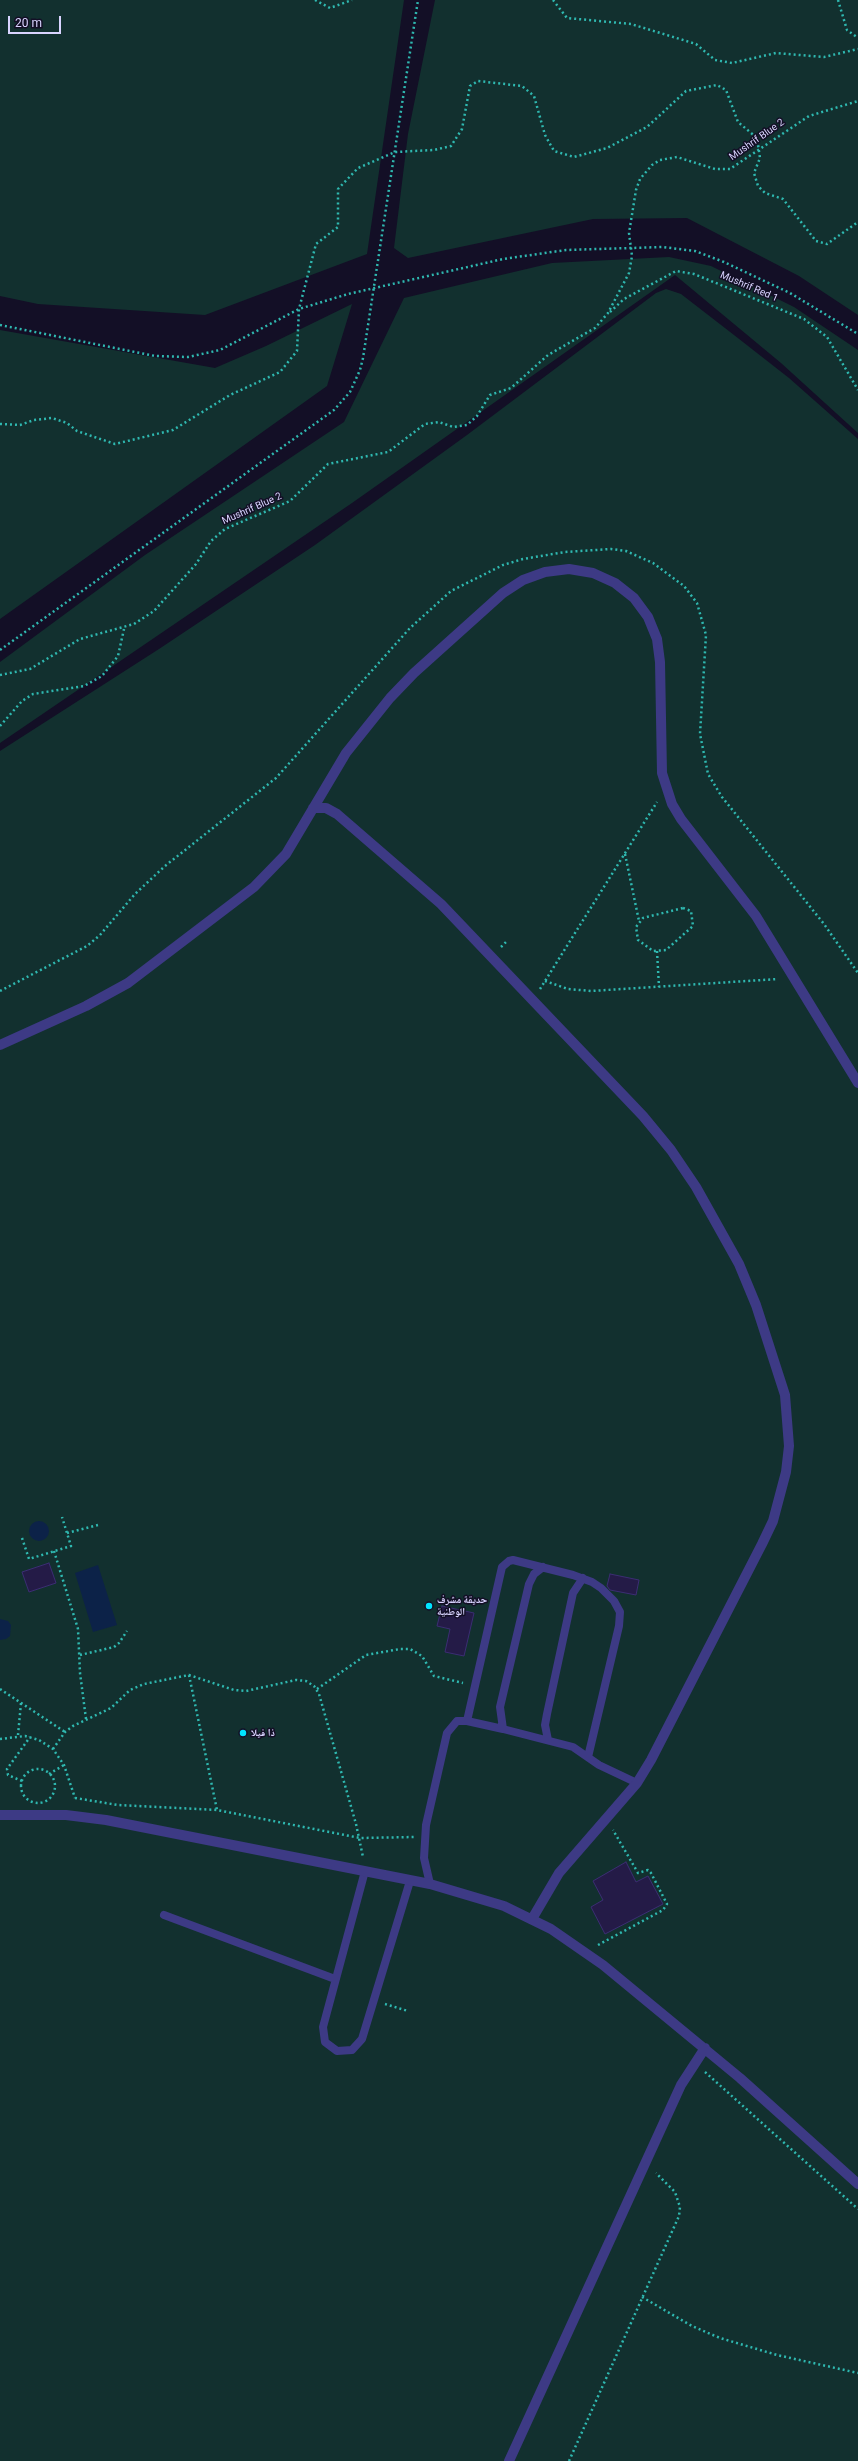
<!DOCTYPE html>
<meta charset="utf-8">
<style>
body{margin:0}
#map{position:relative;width:858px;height:2461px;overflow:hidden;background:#130f26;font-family:Roboto,sans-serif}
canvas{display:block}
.scale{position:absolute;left:8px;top:16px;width:53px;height:18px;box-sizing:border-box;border:2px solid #d9d4ff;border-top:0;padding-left:5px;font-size:12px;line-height:14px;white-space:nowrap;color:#d9d4ff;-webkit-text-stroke:3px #130f26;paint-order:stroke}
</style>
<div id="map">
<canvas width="858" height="2461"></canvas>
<div class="scale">20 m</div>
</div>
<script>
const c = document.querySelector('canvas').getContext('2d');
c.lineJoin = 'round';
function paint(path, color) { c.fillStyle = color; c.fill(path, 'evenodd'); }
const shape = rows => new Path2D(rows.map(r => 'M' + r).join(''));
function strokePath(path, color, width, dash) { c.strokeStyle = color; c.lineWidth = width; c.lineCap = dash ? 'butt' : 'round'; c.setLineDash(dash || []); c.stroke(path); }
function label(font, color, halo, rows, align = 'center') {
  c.font = font + ' Roboto,"Noto Naskh Arabic",sans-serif'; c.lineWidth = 3; c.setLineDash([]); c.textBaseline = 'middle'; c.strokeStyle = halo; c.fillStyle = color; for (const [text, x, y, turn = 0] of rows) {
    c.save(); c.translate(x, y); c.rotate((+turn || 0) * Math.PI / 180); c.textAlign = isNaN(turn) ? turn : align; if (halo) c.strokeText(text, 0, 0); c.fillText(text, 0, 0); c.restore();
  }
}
paint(shape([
 [0,0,404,0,367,254,205,315,38,304,0,296],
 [435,0,858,0,858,315,799,276,687,218,593,219,408,258,394,248,408,134],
 [669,257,711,266,794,307,858,350,858,433,781,363,675,275,352,503,0,743,0,662,145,555,344,422,404,298,552,263],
 [666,289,681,294,734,335,789,378,858,439,858,2461,0,2461,0,751,159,649,315,545,467,435,656,293],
 [352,304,327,386,0,619,0,330,215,368,266,346]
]), '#12302f');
paint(shape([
 '29 1531a10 10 0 1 1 20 0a10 10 0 1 1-20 0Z',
 [98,1565,117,1625,93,1632,75,1573],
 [0,1619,8,1621,11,1625,10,1636,6,1639,0,1640]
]), '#0c2248');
const building = shape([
 [49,1563,56,1583,29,1592,22,1572,49,1563],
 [610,1574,639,1580,636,1595,610,1590,607,1586,610,1574],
 [442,1606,474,1613,464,1656,445,1652,450,1629,437,1626,442,1606],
 [626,1862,636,1882,648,1876,663,1904,605,1934,591,1907,603,1900,593,1881,626,1862]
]);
paint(building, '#241b47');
strokePath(building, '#3b2d73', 1);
strokePath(shape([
 [315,0,330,8,352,0],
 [553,0,567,18,631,24,696,44,715,60,732,63,776,53,824,57,858,49],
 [838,0,847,30,858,38],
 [610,312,624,299,676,271,694,274,804,319,827,337,858,390],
 [0,325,155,356,188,357,220,350,299,309,348,294,503,259,566,250,663,247,695,251,724,262,790,293,858,334],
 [0,424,20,425,34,420,52,418,67,423,77,431,115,444,173,430,230,395,280,372,297,351,299,309,316,244,338,227,338,189,358,168,395,152,434,150,451,146,462,129,470,86,478,81,522,86,534,96,545,135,554,151,574,157,607,148,647,127,686,91,717,85,726,90,738,122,757,138,760,158,754,173,758,186,765,193,783,199,816,241,827,244,858,222],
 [0,650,334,410,350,392,360,370,363,358,418,0],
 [0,675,30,669,80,639,134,624,154,611,196,564,211,541,225,529,290,501,328,464,388,452,425,424,439,422,453,427,467,425,477,416,490,395,511,388,548,355,595,328,608,313,629,273,632,256,629,233,636,190,640,179,652,165,660,160,677,157,715,169,730,169,809,116,858,101],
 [0,726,22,701,33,694,84,686,102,676,118,656,124,629],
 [625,854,639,921],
 [683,908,691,911,693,926,666,950,653,951,638,940,636,927,643,918,683,908],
 [501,947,506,942],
 [657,951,659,987],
 [545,981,568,989,591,991,778,979],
 [540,989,657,802],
 [0,991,87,946,100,935,135,894,165,866,276,778,410,628,451,591,503,565,523,559,565,552,611,549,626,551,653,563,684,586,697,603,706,635,700,734,708,774,722,797,824,924,858,973],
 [67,1533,98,1525],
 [22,1538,29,1559,71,1546,62,1517],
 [54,1551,78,1629,80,1673,86,1719],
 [80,1655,114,1647,119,1643,127,1631],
 [189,1675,217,1810],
 [0,1689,65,1732],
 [317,1689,366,1655,400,1649,410,1649,422,1656,434,1676,463,1683],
 [18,1735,21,1703],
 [0,1739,25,1736,39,1740,53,1749,64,1765,75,1798],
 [53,1749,65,1732,73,1726,111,1708,130,1690,144,1684,189,1675,234,1690,246,1691,296,1680,306,1681,314,1686,319,1694,356,1824,363,1857],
 '21 1786a17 17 0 1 1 34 0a17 17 0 1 1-34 0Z',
 [49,1774,64,1765],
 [22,1781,8,1775,7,1769,30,1737],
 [75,1798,118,1805,217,1810,360,1838,414,1837],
 [598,1945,663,1910,667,1904,651,1873,648,1870,638,1873,613,1830],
 [385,2004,408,2011],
 [705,2072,858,2209],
 [642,2297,692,2326,720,2338,777,2355,858,2373],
 [569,2461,679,2216,680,2207,675,2192,656,2173]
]), '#2fb8b0', 2.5, [2, 3]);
strokePath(shape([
 [467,1721,502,1567,509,1561,513,1560,573,1575,592,1582,601,1588,614,1601,620,1612,619,1626,588,1757],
 [503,1729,500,1707,529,1584,534,1574,543,1567],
 [548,1740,545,1725,547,1714,573,1593,583,1578],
 [365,1871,323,2027,325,2042,337,2051,352,2050,362,2039,410,1881],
 [430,1884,424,1858,426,1825,447,1733,457,1721,467,1721,503,1729,573,1747,599,1765,637,1783],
 [164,1915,335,1979]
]), '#3d3a85', 8);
strokePath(shape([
 [313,808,326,808,337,814,441,904,643,1116,671,1150,696,1187,739,1264,756,1305,785,1395,789,1446,786,1472,773,1521,762,1544,651,1760,637,1783,559,1873,532,1919],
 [0,1045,86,1006,128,983,254,887,286,854,346,753,390,698,414,673,503,593,523,580,545,572,569,569,593,573,615,583,634,598,648,617,657,639,660,662,662,773,672,804,681,819,756,916,858,1083],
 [0,1815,66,1815,106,1820,430,1884,504,1906,551,1929,603,1965,740,2078,858,2184],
 [509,2461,681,2085,705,2048]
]), '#3d3a85', 10);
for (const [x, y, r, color] of [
 [429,1606,4,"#00e5ff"],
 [243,1733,4,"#00e5ff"]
]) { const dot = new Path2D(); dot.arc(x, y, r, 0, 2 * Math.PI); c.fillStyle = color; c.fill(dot); strokePath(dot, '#130f26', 1.5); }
label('10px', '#d9d4ff', '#130f26', [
 ["Mushrif Blue 2",757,140,-35],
 ["Mushrif Red 1",749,287,23],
 ["Mushrif Blue 2",252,509,-24]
]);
label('bold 10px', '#d9d4ff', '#130f26', [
 ["حديقة مشرف",437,1600],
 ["الوطنية",437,1612],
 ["ذا فيلا",251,1733]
], 'left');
</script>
